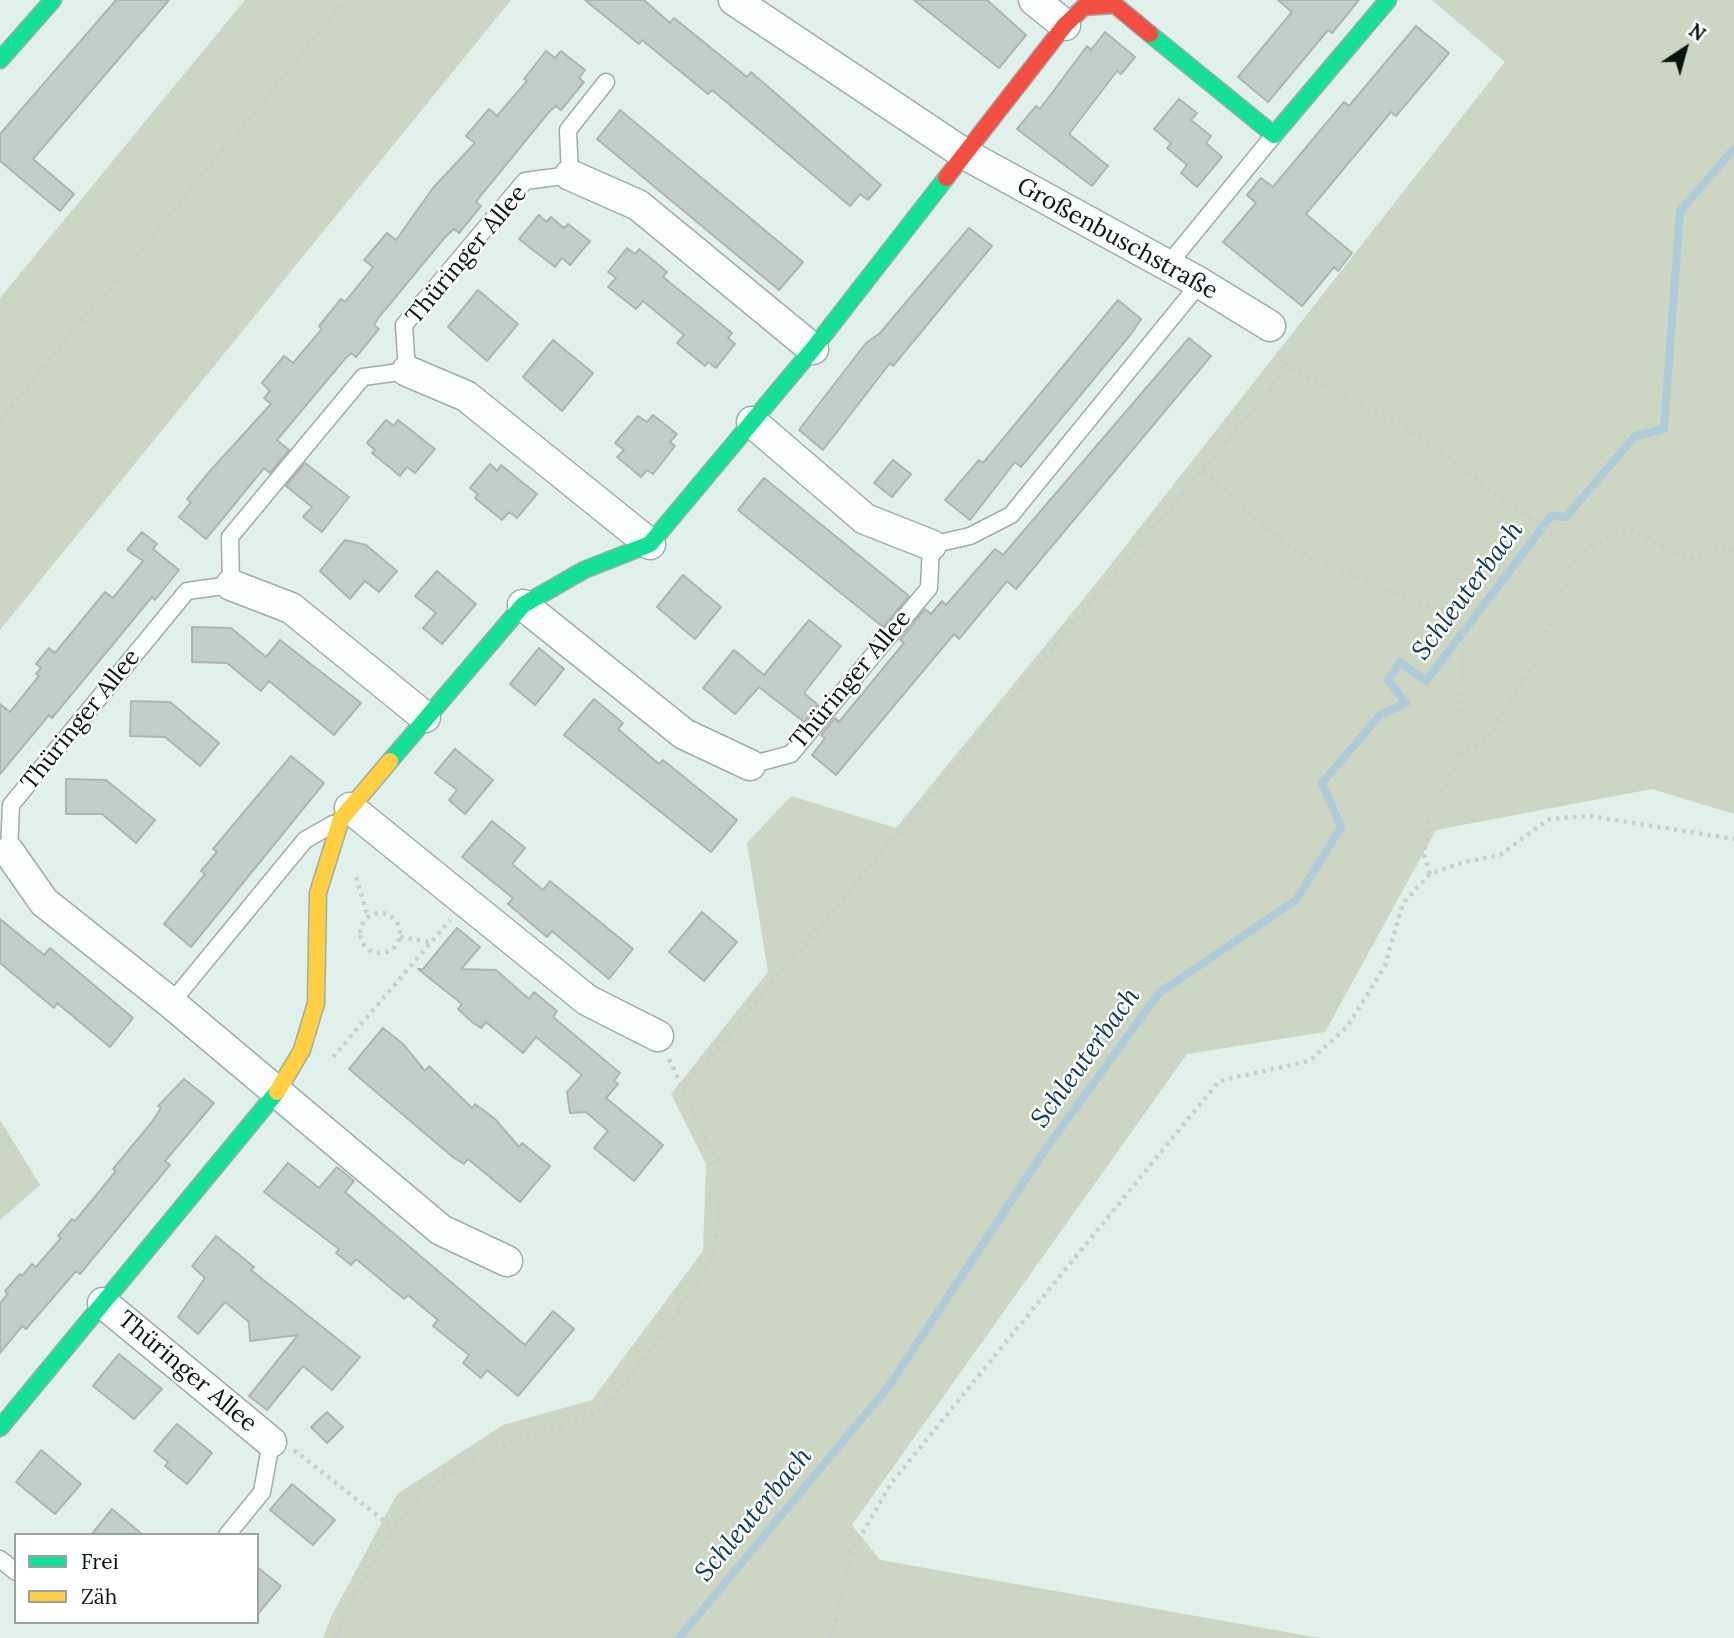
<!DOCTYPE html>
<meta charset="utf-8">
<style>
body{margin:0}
#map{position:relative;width:1734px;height:1638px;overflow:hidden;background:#e0f0eb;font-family:Lora,serif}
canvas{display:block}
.legend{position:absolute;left:14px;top:1533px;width:245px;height:91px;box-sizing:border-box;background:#fff;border:2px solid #9da19f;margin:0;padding:9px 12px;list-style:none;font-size:21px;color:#091310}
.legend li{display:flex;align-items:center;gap:14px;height:35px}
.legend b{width:35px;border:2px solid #9da19f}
.north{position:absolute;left:1650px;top:14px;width:70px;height:70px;-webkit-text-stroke:5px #fff;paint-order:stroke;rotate:36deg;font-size:19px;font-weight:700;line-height:28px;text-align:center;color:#091310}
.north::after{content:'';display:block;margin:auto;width:24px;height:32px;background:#091310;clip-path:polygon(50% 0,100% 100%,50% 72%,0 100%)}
</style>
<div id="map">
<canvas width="1734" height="1638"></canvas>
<ul class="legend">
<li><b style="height:9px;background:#16e098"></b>Frei</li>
<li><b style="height:9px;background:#ffcf43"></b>Zäh</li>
</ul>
<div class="north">N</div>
</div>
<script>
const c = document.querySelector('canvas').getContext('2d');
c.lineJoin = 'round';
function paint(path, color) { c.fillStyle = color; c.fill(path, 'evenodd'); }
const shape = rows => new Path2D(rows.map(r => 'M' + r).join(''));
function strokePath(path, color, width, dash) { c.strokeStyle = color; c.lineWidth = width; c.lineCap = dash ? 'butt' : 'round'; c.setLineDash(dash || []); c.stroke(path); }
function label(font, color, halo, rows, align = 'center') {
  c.font = font + ' Lora,serif'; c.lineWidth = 5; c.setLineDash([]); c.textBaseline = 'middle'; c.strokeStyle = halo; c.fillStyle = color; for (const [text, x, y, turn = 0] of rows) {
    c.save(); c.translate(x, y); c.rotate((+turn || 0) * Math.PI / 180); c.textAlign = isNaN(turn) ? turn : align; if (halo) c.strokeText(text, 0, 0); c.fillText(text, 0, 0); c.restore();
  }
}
paint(shape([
 [245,0,511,0,0,630,0,298],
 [1432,0,1734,0,1734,814,1652,789,1436,830,1325,1032,1187,1054,852,1525,880,1560,1320,1638,323,1638,331,1617,397,1494,503,1425,592,1400,703,1251,706,1164,671,1094,768,972,747,843,791,796,896,828,1094,586,1505,62],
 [0,1120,40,1185,0,1220]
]), '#ccd6c3');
strokePath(shape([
 [679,1638,889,1386,1045,1150,1159,993,1296,900,1341,827,1322,783,1380,715,1406,703,1388,680,1400,662,1426,681,1551,516,1566,517,1635,436,1664,429,1680,211,1734,149]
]), '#aeccd8', 8);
const building = shape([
 [116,0,169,0,33,159,74,194,60,211,0,161,0,134,116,0],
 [585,0,644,0,670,23,674,18,747,77,751,72,881,185,868,200,860,194,850,206,712,90,708,94,642,40,639,44,585,0],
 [914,0,987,0,1026,35,999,68,914,0],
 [1278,0,1359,0,1332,33,1328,30,1268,102,1238,77,1292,12,1278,0],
 [1416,26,1449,53,1396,116,1391,112,1306,214,1352,253,1338,271,1334,267,1302,306,1223,242,1256,203,1247,195,1261,178,1273,187,1344,102,1349,106,1416,26],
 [1105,32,1135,57,1121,74,1117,71,1069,134,1108,166,1092,186,1017,129,1036,106,1040,109,1087,46,1091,50,1105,32],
 [546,51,555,58,561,51,585,70,579,78,584,82,561,110,556,106,549,112,482,194,476,202,481,206,459,233,454,229,446,236,379,317,374,325,379,329,356,357,351,353,344,360,277,440,289,450,270,473,264,468,206,539,179,517,191,502,187,499,210,471,271,404,264,398,270,391,262,383,284,356,293,363,322,329,319,326,341,299,345,302,373,267,364,260,387,233,396,240,433,188,475,143,466,136,489,109,497,116,527,81,524,79,546,51],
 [1179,99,1197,113,1191,120,1211,136,1206,143,1222,157,1197,187,1181,173,1187,165,1167,148,1171,143,1154,129,1179,99],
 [620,110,803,262,779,290,597,139,620,110],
 [539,215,546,222,551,217,564,228,568,224,590,241,570,265,562,258,555,267,519,239,539,215],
 [969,228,992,246,893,366,890,363,823,450,799,430,866,343,880,333,969,228],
 [627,248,635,254,639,249,654,261,667,272,663,277,732,333,728,338,735,344,716,368,708,362,705,366,677,343,684,335,643,301,636,309,608,287,616,278,608,272,627,248],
 [478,290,518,324,487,361,448,327,478,290],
 [1118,300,1141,319,1131,334,1021,467,1015,462,970,520,945,500,979,460,983,463,1118,300],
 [1189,338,1211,356,1016,589,1007,581,959,639,954,634,836,775,812,755,825,738,821,735,835,718,839,722,904,643,900,640,925,609,931,614,942,601,946,605,995,549,1003,555,1189,338],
 [553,340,593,373,562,411,523,377,553,340],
 [653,415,677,434,670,442,675,446,653,474,647,470,641,477,617,457,624,450,615,443,638,416,647,422,653,415],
 [386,420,394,426,398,420,435,449,415,473,407,467,400,476,372,453,375,450,367,443,386,420],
 [893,460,911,474,892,497,874,483,893,460],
 [305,463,349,497,322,532,303,517,312,507,286,486,305,463],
 [490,464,497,471,501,465,537,494,517,518,509,512,502,520,475,498,478,494,470,488,490,464],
 [764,478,909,596,883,627,738,510,764,478],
 [142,532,157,544,153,549,179,570,155,600,152,597,52,718,49,715,0,774,0,704,10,712,39,676,36,674,41,668,36,664,49,648,55,653,105,592,113,598,143,561,127,550,142,532],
 [345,540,366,545,397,571,379,592,365,581,350,599,320,571,345,540],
 [437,571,476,604,442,644,423,628,436,613,415,596,437,571],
 [683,575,721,607,695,639,657,607,683,575],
 [809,620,841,646,804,693,818,705,804,722,759,687,735,714,703,688,734,650,764,675,809,620],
 [192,627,231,628,266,657,280,640,361,703,334,735,269,681,261,691,227,663,192,662,192,627],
 [539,648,564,669,535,705,510,684,539,648],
 [594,699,623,723,618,729,659,764,663,760,737,820,711,852,564,735,594,699],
 [131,701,170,702,219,743,200,766,165,737,130,736,131,701],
 [455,749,493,780,465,814,449,800,457,790,435,773,455,749],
 [291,756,324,783,191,947,164,924,205,874,201,871,217,852,213,849,291,756],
 [66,779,106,780,155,820,136,843,102,814,66,814,66,779],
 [492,821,525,848,512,864,543,890,550,881,633,949,609,979,552,931,547,937,508,904,513,898,462,857,492,821],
 [702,912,737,942,704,981,669,952,702,912],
 [0,919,44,955,50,948,133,1018,110,1047,57,1003,54,1008,0,963,0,919],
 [457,928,480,947,461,969,496,970,529,999,534,992,557,1011,553,1017,620,1073,614,1081,618,1084,606,1098,663,1145,634,1181,594,1148,608,1131,586,1112,570,1113,567,1092,582,1075,536,1037,523,1053,486,1022,481,1028,472,1022,458,1009,462,1004,418,969,423,969,457,928],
 [383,1028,403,1044,425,1071,429,1066,472,1108,475,1104,495,1119,519,1147,522,1143,550,1166,520,1202,468,1159,464,1164,454,1158,349,1069,383,1028],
 [184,1079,214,1103,165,1161,170,1165,80,1274,76,1271,26,1329,22,1326,0,1353,0,1303,8,1294,5,1291,20,1274,22,1276,32,1264,36,1267,61,1238,58,1236,72,1219,75,1221,116,1171,113,1169,152,1122,161,1108,158,1106,184,1079],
 [288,1163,319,1188,337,1167,354,1181,345,1192,525,1345,553,1311,574,1329,518,1396,487,1370,481,1378,463,1363,469,1355,433,1326,438,1320,408,1295,404,1299,356,1259,351,1265,336,1253,339,1249,264,1192,288,1163],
 [216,1236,254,1267,251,1270,360,1357,332,1390,303,1366,267,1410,249,1396,298,1335,250,1341,249,1322,225,1302,198,1334,178,1317,205,1278,192,1266,216,1236],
 [119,1354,162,1389,134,1419,93,1386,119,1354],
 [327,1412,343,1427,327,1443,311,1427,327,1412],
 [177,1424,212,1453,187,1484,165,1466,168,1462,154,1451,177,1424],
 [41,1450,81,1484,55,1514,16,1482,41,1450],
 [292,1484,335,1520,313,1545,270,1510,292,1484],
 [112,1509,143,1535,91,1535,112,1509],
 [257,1567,281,1586,257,1615,257,1567]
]);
paint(building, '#c2cec7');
strokePath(building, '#acb7b1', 2);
const lane = shape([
 [1167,266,1274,135],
 [750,765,791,754,929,588,931,545,970,536,1011,515,1200,283],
 [2,851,9,852,11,805,187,591,231,585,230,537,363,377,407,371,404,325,525,181,570,175,568,130,606,82],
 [171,1003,305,840,333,824],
 [227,1535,262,1492,271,1442],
 [0,1559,16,1572]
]);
const street = shape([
 [734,0,963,153,1200,283,1270,326],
 [1034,0,1065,25],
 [570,175,638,205,813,349],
 [407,371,466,396,650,544],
 [752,422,865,519,931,545],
 [231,585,291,608,425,717],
 [523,605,684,734,750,765],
 [350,808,587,1000,658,1036],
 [9,852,44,902,171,1003,441,1230,507,1261],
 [103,1303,271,1442]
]);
const fast = shape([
 [1150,34,1274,135,1388,0],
 [0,60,53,0],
 [390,761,523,605,584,570,650,544,813,349,946,178],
 [0,1428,277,1092]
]);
const slow = shape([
 [277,1092,302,1050,316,1003,318,893,341,819,390,761]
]);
const jam = shape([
 [946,178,1065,25,1084,7,1115,5,1150,34]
]);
strokePath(lane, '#a0aca8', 19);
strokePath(street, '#a0aca8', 33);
strokePath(fast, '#a0aca8', 19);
strokePath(slow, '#a0aca8', 19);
strokePath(jam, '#a0aca8', 19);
strokePath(shape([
 [1284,365,1406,427,1577,553],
 [0,421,346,0],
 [1204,472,1291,549,1464,622,1459,754],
 [1430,874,1424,855,1428,823,1459,755,1487,739,1535,662,1577,553,1629,529,1690,560,1721,547,1734,550],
 [356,877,368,917],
 '360 933a20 20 0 1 1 40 0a20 20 0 1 1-40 0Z',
 [400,937,430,942],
 [333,1057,450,920],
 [684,1088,1278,380,1284,365,1278,349],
 [294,1450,392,1527],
 [336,1638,352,1600,392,1527,424,1492,463,1465,512,1441,563,1426,606,1407,670,1324,714,1255,722,1173,669,1059],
 [831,1638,851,1553,892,1482,1219,1081,1309,1061,1347,1027,1385,966,1403,903,1430,874,1464,862,1500,855,1549,819,1590,816,1734,839]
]), '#cacecd', 4.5, [3.5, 5]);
strokePath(lane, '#fafdfc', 16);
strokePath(street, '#fafdfc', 30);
strokePath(fast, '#16e098', 16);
strokePath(slow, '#ffcf43', 16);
strokePath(jam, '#f24e42', 16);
label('24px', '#091310', '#fff', [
 ["Großenbuschstraße",1117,239,29],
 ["Thüringer Allee",467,255,-50],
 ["Thüringer Allee",851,680,-50],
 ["Thüringer Allee",81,720,-51],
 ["Thüringer Allee",187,1372,40]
]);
label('italic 26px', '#0b3c51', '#fff', [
 ["Schleuterbach",1468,591,-53],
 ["Schleuterbach",1086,1058,-54],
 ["Schleuterbach",754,1515,-50]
]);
</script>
